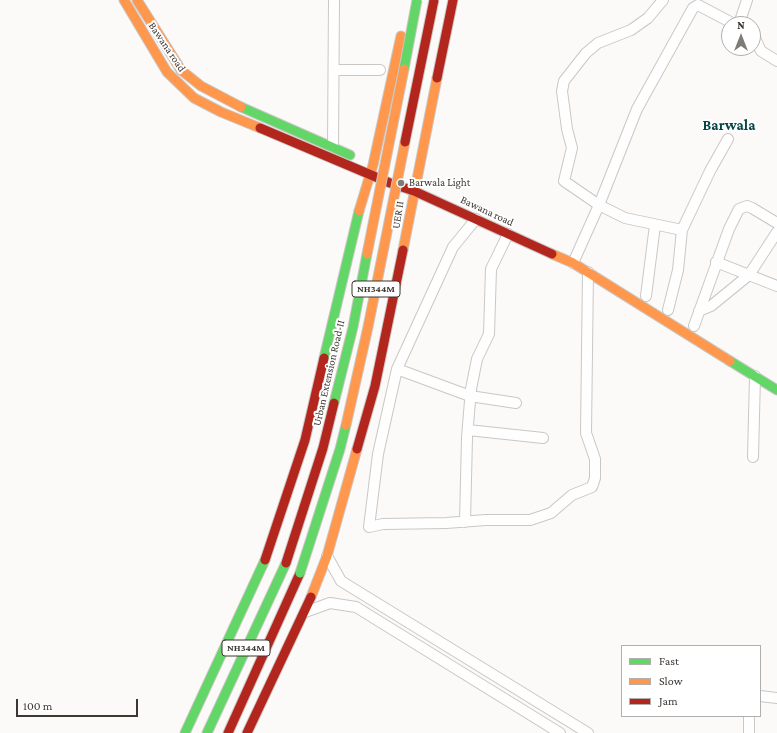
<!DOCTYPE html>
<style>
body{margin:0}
#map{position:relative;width:777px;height:733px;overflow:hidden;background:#fcfaf8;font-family:"Crimson Pro",serif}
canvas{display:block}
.legend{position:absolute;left:621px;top:645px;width:140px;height:72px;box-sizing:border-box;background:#fff;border:1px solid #b1afad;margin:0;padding:5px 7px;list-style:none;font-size:12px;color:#3c3731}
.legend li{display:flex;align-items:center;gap:8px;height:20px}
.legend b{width:20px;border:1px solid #b1afad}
.north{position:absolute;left:721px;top:16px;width:40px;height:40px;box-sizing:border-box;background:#fff;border:1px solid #b1afad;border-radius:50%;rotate:0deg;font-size:11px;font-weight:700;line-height:16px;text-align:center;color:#3c3731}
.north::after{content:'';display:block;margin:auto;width:14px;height:18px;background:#7f7b77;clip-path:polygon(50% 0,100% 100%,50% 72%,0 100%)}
.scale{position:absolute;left:16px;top:699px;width:122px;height:18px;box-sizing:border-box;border:2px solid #3c3731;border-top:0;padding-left:5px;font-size:12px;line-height:14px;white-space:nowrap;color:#3c3731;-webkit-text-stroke:3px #fff;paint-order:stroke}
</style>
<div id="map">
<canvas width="777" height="733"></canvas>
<ul class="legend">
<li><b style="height:5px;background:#63d668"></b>Fast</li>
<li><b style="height:5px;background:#ff974d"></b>Slow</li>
<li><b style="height:5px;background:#b3261e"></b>Jam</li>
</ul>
<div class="north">N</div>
<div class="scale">100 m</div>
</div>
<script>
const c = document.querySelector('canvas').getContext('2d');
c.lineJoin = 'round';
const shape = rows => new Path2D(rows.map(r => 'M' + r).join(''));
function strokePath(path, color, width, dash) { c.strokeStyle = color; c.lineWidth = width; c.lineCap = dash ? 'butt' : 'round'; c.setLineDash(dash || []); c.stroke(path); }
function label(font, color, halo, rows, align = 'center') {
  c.font = font + ' "Crimson Pro",serif'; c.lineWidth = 4; c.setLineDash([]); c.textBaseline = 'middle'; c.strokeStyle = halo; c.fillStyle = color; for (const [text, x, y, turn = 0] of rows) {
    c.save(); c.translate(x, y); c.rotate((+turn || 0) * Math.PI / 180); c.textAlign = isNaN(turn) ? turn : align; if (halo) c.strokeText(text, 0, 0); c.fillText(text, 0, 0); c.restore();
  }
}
const street = shape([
 [663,0,648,18,631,30,598,43,586,53,564,81,562,91,567,129,572,148,564,181,599,205,625,218,682,230],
 [739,24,747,0],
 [753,34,761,51,777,61],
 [334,70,380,70],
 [333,147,334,0],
 [476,219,453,247,397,369,378,454,369,527,383,524,446,523,486,520,530,520,551,513,572,495,592,487,595,478,595,459,586,433,588,272],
 [716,262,777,286],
 [573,263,599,205,637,109,693,8,698,5,734,24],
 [646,296,655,225],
 [668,310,678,270,682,230,710,171,728,139],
 [699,311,711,306,749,275,777,232],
 [694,326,729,229,739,209,747,206,752,208,777,223],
 [397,369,470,396,516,403],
 [468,430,543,438],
 [753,457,755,376],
 [465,522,467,437,471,389,477,359,489,334,491,269,508,234],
 [327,556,341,581,588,733],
 [305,612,330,603,356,607,560,733],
 [760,696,777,698],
 [749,733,749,716]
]);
const fast = shape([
 [241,107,350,155],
 [324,358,359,211],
 [730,361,777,390],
 [185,733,265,560],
 [207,733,286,563]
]);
const slow = shape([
 [124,0,167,72,194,98,221,112,260,128],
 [137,0,181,70,201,86,241,107],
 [359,211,373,165,401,36],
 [403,250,437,78],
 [552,254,573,263,730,361],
 [311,597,327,556,357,449]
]);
const jam = shape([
 [437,78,453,0],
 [260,128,390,183,414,191,552,254],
 [357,449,375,386,403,250],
 [265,560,305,440,324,358],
 [228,733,300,573],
 [247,733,311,597]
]);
strokePath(street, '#cac7c4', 12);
strokePath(fast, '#cac7c4', 11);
strokePath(slow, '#cac7c4', 11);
strokePath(jam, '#cac7c4', 11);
strokePath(street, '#fffefe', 10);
strokePath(fast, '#63d668', 9);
strokePath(slow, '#ff974d', 9);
strokePath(jam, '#b3261e', 9);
const fastBridge = shape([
 [404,69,417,0],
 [334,403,353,327,367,254],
 [300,573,340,449,346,425]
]);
const slowBridge = shape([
 [367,254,404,69],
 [346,425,368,327,405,142]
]);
const jamBridge = shape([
 [405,142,434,0],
 [286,563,323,448,334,403]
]);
strokePath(fastBridge, '#cac7c4', 11, []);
strokePath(slowBridge, '#cac7c4', 11, []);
strokePath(jamBridge, '#cac7c4', 11, []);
strokePath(fastBridge, '#63d668', 9);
strokePath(slowBridge, '#ff974d', 9);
strokePath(jamBridge, '#b3261e', 9);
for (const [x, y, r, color] of [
 [401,183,4,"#7f7b77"]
]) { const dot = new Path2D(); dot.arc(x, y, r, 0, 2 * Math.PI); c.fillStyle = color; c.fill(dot); strokePath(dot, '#fff', 1.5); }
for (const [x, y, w] of [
 [376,289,48],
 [246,648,48]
]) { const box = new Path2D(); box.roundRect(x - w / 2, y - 8, w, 16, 3); c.fillStyle = '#fff'; c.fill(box); strokePath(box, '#3c3731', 1); }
label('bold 10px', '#3c3731', null, [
 ["NH344M",376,289],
 ["NH344M",246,648]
]);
label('11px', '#3c3731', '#fff', [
 ["Bawana road",167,47,56],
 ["Bawana road",487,211,25],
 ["UER II",398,215,-81],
 ["Urban Extension Road-II",329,373,-77]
]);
label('11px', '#3c3731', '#fff', [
 ["Barwala Light",409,183]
], 'left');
label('bold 15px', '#054746', '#fff', [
 ["Barwala",729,125]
]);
</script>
